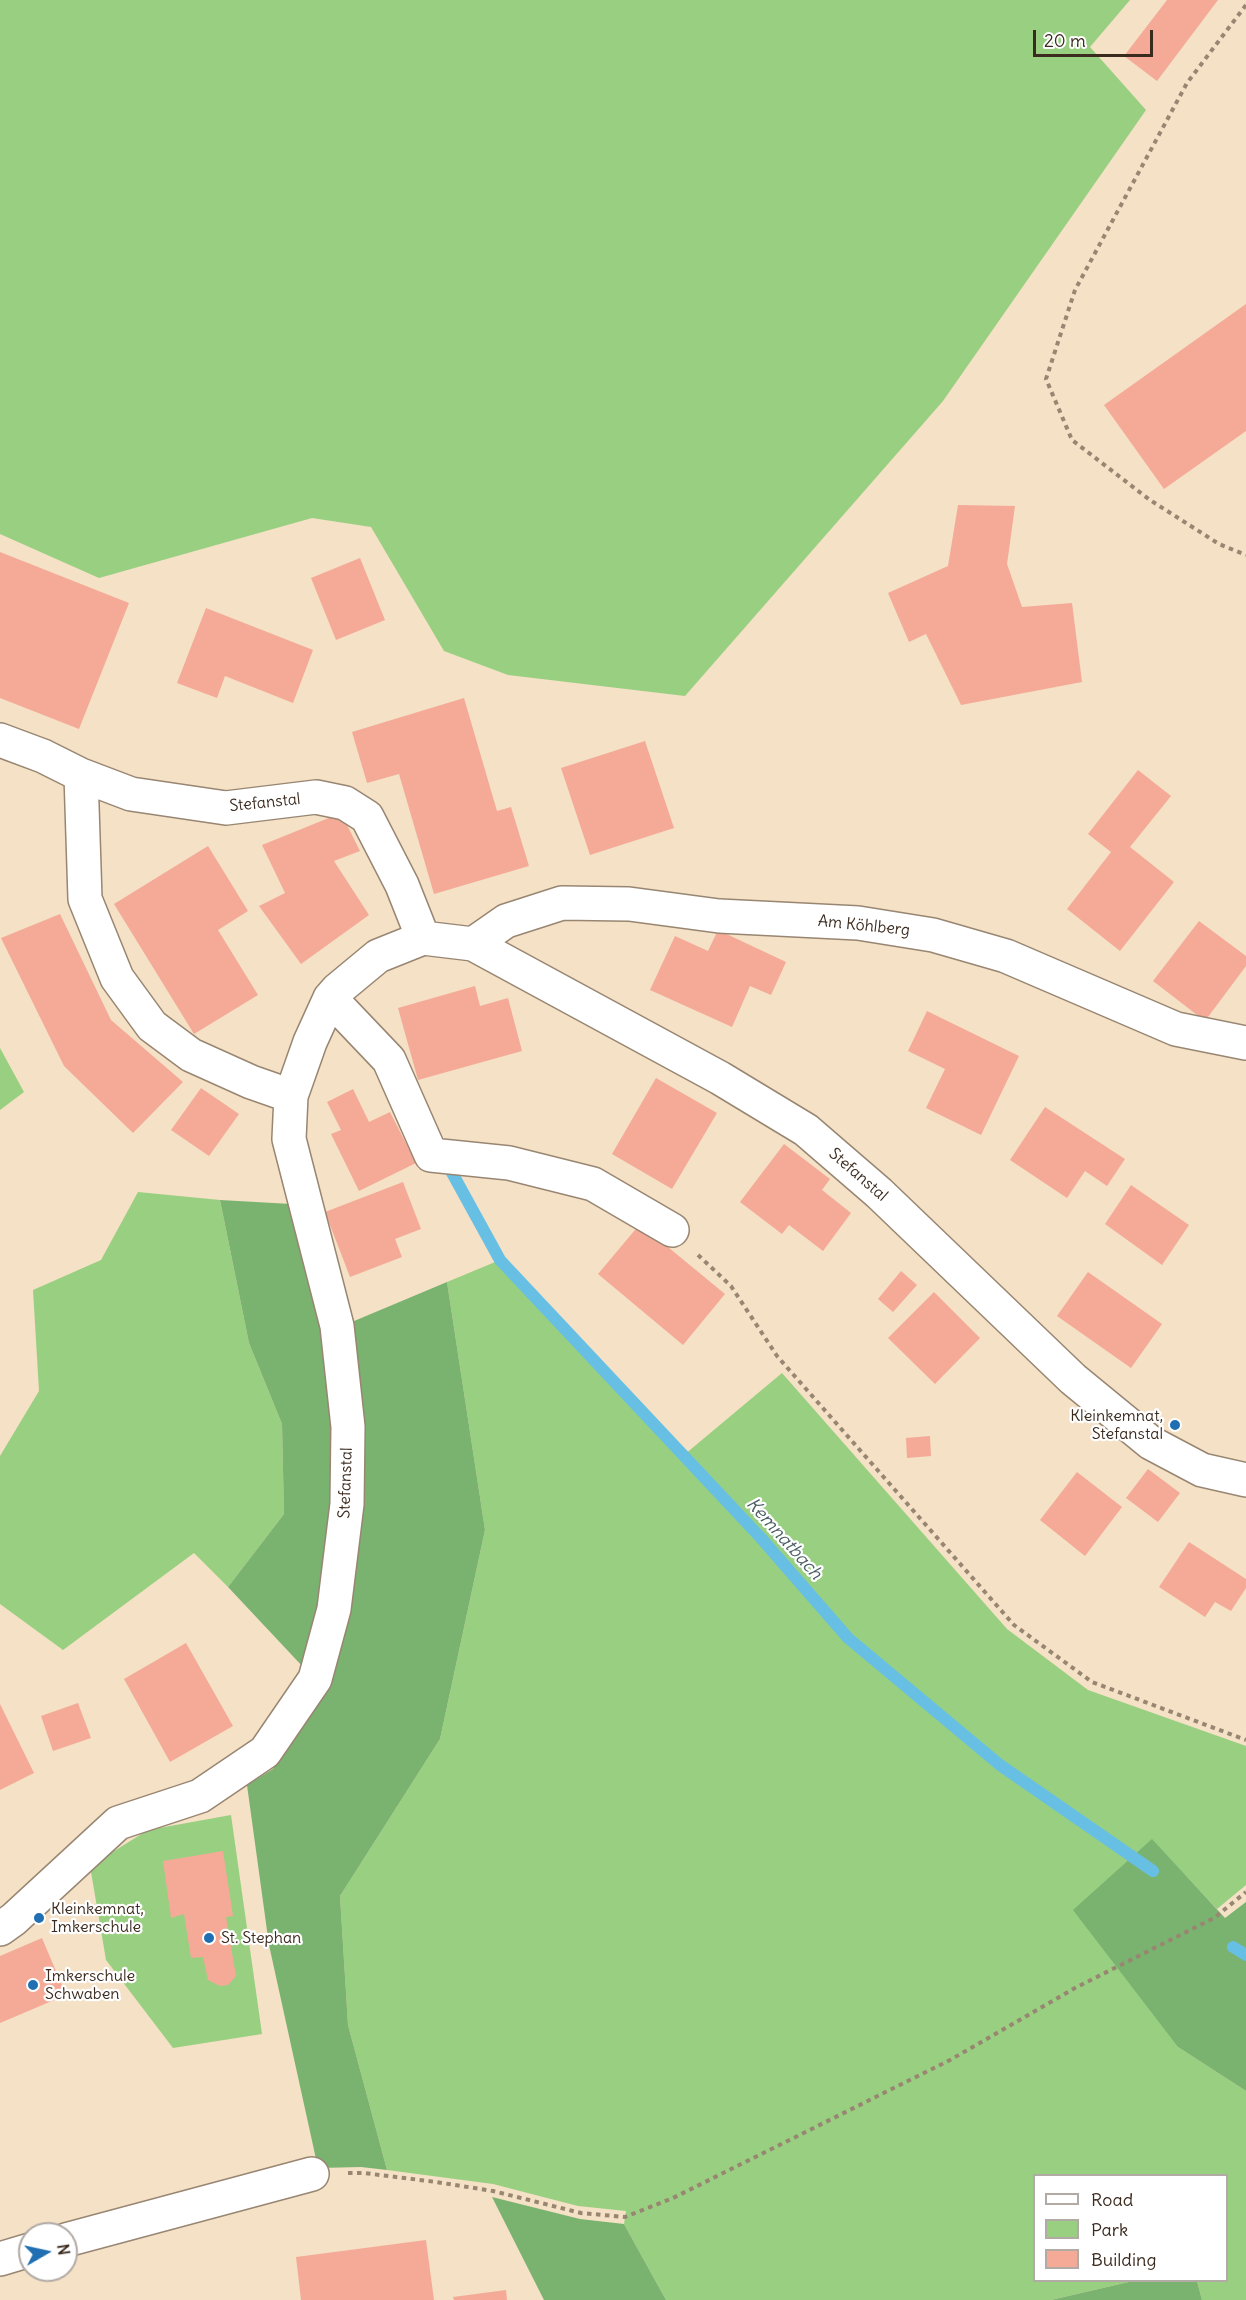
<!DOCTYPE html>
<meta charset="utf-8">
<style>
body{margin:0}
#map{position:relative;width:1246px;height:2300px;overflow:hidden;background:#f4e1c6;font-family:Delius,sans-serif}
canvas{display:block}
.legend{position:absolute;left:1033px;top:2174px;width:195px;height:108px;box-sizing:border-box;background:#fff;border:2px solid #b1aaa5;margin:0;padding:8px 10px;list-style:none;font-size:18px;color:#3b2a1e}
.legend li{display:flex;align-items:center;gap:12px;height:30px}
.legend b{width:30px;border:2px solid #b1aaa5}
.north{position:absolute;left:18px;top:2222px;width:60px;height:60px;box-sizing:border-box;background:#fff;border:2px solid #b1aaa5;border-radius:50%;rotate:81deg;font-size:16px;font-weight:700;line-height:24px;text-align:center;color:#3b2a1e}
.north::after{content:'';display:block;margin:auto;width:21px;height:27px;background:#1f6fb2;clip-path:polygon(50% 0,100% 100%,50% 72%,0 100%)}
.scale{position:absolute;left:1033px;top:30px;width:120px;height:27px;box-sizing:border-box;border:3px solid #3b2a1e;border-top:0;padding-left:8px;font-size:18px;line-height:21px;white-space:nowrap;color:#3b2a1e;-webkit-text-stroke:4px #fff;paint-order:stroke}
</style>
<div id="map">
<canvas width="1246" height="2300"></canvas>
<ul class="legend">
<li><b style="height:8px;background:#fff"></b>Road</li>
<li><b style="height:16px;background:#99cf81"></b>Park</li>
<li><b style="height:16px;background:#f4aa97"></b>Building</li>
</ul>
<div class="north">N</div>
<div class="scale">20 m</div>
</div>
<script>
const c = document.querySelector('canvas').getContext('2d');
c.lineJoin = 'round';
function paint(path, color) { c.fillStyle = color; c.fill(path, 'evenodd'); }
const shape = rows => new Path2D(rows.map(r => 'M' + r).join(''));
function strokePath(path, color, width, dash) { c.strokeStyle = color; c.lineWidth = width; c.lineCap = dash ? 'butt' : 'round'; c.setLineDash(dash || []); c.stroke(path); }
function label(font, color, halo, rows, align = 'center') {
  c.font = font + ' Delius,sans-serif'; c.lineWidth = 4.5; c.setLineDash([]); c.textBaseline = 'middle'; c.strokeStyle = halo; c.fillStyle = color; for (const [text, x, y, turn = 0] of rows) {
    c.save(); c.translate(x, y); c.rotate((+turn || 0) * Math.PI / 180); c.textAlign = isNaN(turn) ? turn : align; if (halo) c.strokeText(text, 0, 0); c.fillText(text, 0, 0); c.restore();
  }
}
paint(shape([
 [0,0,1130,0,1090,47,1146,110,943,401,685,696,508,675,444,651,371,527,312,518,99,578,0,534],
 [0,1048,24,1092,0,1110],
 [138,1192,220,1200,249,1343,282,1424,284,1514,228,1587,194,1553,63,1650,0,1604,0,1456,39,1391,33,1290,101,1260],
 [500,1260,684,1455,782,1373,1007,1629,1088,1690,1246,1746,1246,1885,1217,1909,1152,1840,1178,2047,1246,2091,1246,2300,1202,2300,1197,2281,1226,2280,1226,2176,1034,2176,1034,2280,1133,2281,1051,2300,666,2300,624,2224,626,2211,578,2206,493,2184,387,2170,348,2025,340,1896,440,1739,485,1530,447,1282],
 [231,1815,262,2034,173,2048,106,1960,90,1866,148,1830]
]), '#99cf81');
paint(shape([
 [220,1200,291,1204,324,1327,335,1430,336,1503,321,1606,304,1668,228,1587,284,1514,282,1424,249,1343],
 [447,1282,485,1530,440,1739,340,1896,348,2025,387,2170,361,2167,318,2168,269,1945,247,1785,273,1769,326,1688,347,1324],
 [1152,1839,1225,1918,1246,1902,1246,2091,1178,2047,1073,1910],
 [492,2197,580,2219,624,2224,666,2300,544,2300],
 [1133,2281,1197,2281,1202,2300,1051,2300]
]), '#7ab26f');
strokePath(shape([
 [450,1169,500,1260,761,1538,848,1638,1000,1765,1153,1871],
 [1233,1947,1246,1955]
]), '#67c0e4', 12);
paint(shape([
 [1167,0,1218,0,1157,81,1124,56],
 [1246,304,1246,431,1164,489,1104,405],
 [958,505,1015,506,1007,564,1022,607,1072,603,1082,682,961,705,926,634,909,642,888,593,948,566],
 [0,552,129,603,79,729,0,698],
 [360,558,385,620,336,640,311,578],
 [206,608,313,650,293,703,225,676,217,698,177,683],
 [464,698,497,811,511,807,529,866,434,894,399,774,367,783,352,732],
 [645,741,674,828,590,855,561,768],
 [1138,770,1171,796,1130,847,1174,882,1120,951,1067,909,1111,852,1088,834],
 [341,813,360,851,334,861,369,915,301,964,259,906,285,893,262,845],
 [208,846,248,911,218,930,258,995,194,1034,114,904],
 [60,914,111,1020,183,1082,133,1133,64,1066,1,938],
 [1199,921,1246,956,1246,966,1205,1021,1153,981],
 [718,930,786,962,771,995,750,986,732,1027,650,990,675,936,708,951],
 [475,986,480,1006,508,998,522,1051,418,1080,398,1008],
 [927,1011,1019,1056,981,1135,926,1108,945,1069,908,1051],
 [656,1078,717,1113,672,1189,612,1154],
 [201,1088,239,1114,209,1156,171,1130],
 [353,1089,369,1122,390,1112,416,1163,359,1191,331,1134,341,1130,327,1102],
 [1045,1107,1125,1159,1107,1186,1085,1171,1067,1198,1010,1160],
 [784,1144,830,1179,822,1190,851,1213,823,1251,789,1225,782,1234,740,1202],
 [403,1182,421,1229,395,1239,402,1257,350,1277,325,1212],
 [1131,1185,1189,1225,1162,1265,1105,1224],
 [640,1224,725,1294,683,1345,598,1274],
 [901,1271,917,1285,893,1312,878,1299],
 [1088,1272,1162,1324,1131,1368,1057,1316],
 [934,1292,980,1338,935,1384,888,1338],
 [930,1436,931,1456,907,1458,906,1438],
 [1148,1469,1180,1493,1158,1522,1126,1498],
 [1077,1472,1122,1507,1085,1556,1040,1520],
 [1189,1542,1246,1579,1246,1588,1231,1611,1215,1602,1205,1617,1159,1587],
 [186,1643,233,1726,170,1762,124,1679],
 [78,1703,91,1738,53,1751,41,1716],
 [0,1704,34,1773,0,1790],
 [223,1851,233,1916,226,1917,236,1976,228,1985,220,1986,208,1980,203,1957,191,1958,184,1914,171,1918,163,1861],
 [42,1938,66,1995,0,2023,0,1956],
 [426,2240,434,2300,301,2300,296,2257],
 [506,2290,507,2300,454,2300,453,2297]
]), '#f4aa97');
const minor = shape([
 [0,740,43,756,81,775,131,794,226,808,316,797,345,803,367,817,402,885,423,938],
 [81,775,85,899,117,978,152,1026,191,1055,251,1082,291,1096],
 [473,944,506,921,562,903,629,904,719,916,858,923,933,935,1006,956,1176,1029,1246,1043],
 [330,998,389,1060,431,1155,509,1163,593,1184,672,1230],
 [0,1929,14,1919,118,1823,200,1796,265,1752,315,1679,334,1609,347,1504,348,1427,337,1326,289,1139,291,1096,310,1042,330,998,337,990,378,956,423,938,473,944,720,1078,806,1130,879,1193,1073,1379,1151,1443,1202,1470,1246,1480],
 [66,2240,312,2174],
 [0,2259,30,2250]
]);
strokePath(minor, '#988672', 36);
strokePath(shape([
 [1246,5,1187,83,1075,290,1046,379,1072,440,1150,500,1219,544,1246,555],
 [698,1255,731,1286,777,1356,1014,1625,1092,1682,1246,1740],
 [348,2173,364,2173,436,2182,493,2191,581,2213,625,2217,673,2198,950,2060,1075,1988,1214,1918,1246,1892]
]), '#988672', 4, [4.5, 4.5]);
strokePath(minor, '#fff', 33);
for (const [x, y, r, color] of [
 [1175,1425,6,"#1f6fb2"],
 [39,1918,6,"#1f6fb2"],
 [209,1938,6,"#1f6fb2"],
 [33,1985,6,"#1f6fb2"]
]) { const dot = new Path2D(); dot.arc(x, y, r, 0, 2 * Math.PI); c.fillStyle = color; c.fill(dot); strokePath(dot, '#fff', 2); }
label('16px', '#3b2a1e', '#fff', [
 ["Stefanstal",265,803,-6],
 ["Am Köhlberg",864,926,6],
 ["Stefanstal",858,1175,41],
 ["Stefanstal",346,1483,-88]
]);
label('16px', '#3b2a1e', '#fff', [
 ["Kleinkemnat,",1163,1416,"right"],
 ["Stefanstal",1163,1434,"right"],
 ["Kleinkemnat,",51,1909],
 ["Imkerschule",51,1927],
 ["St. Stephan",221,1938],
 ["Imkerschule",45,1976],
 ["Schwaben",45,1994]
], 'left');
label('italic 18px', '#4a5e63', '#fff', [
 ["Kemnatbach",784,1539,48]
]);
</script>
